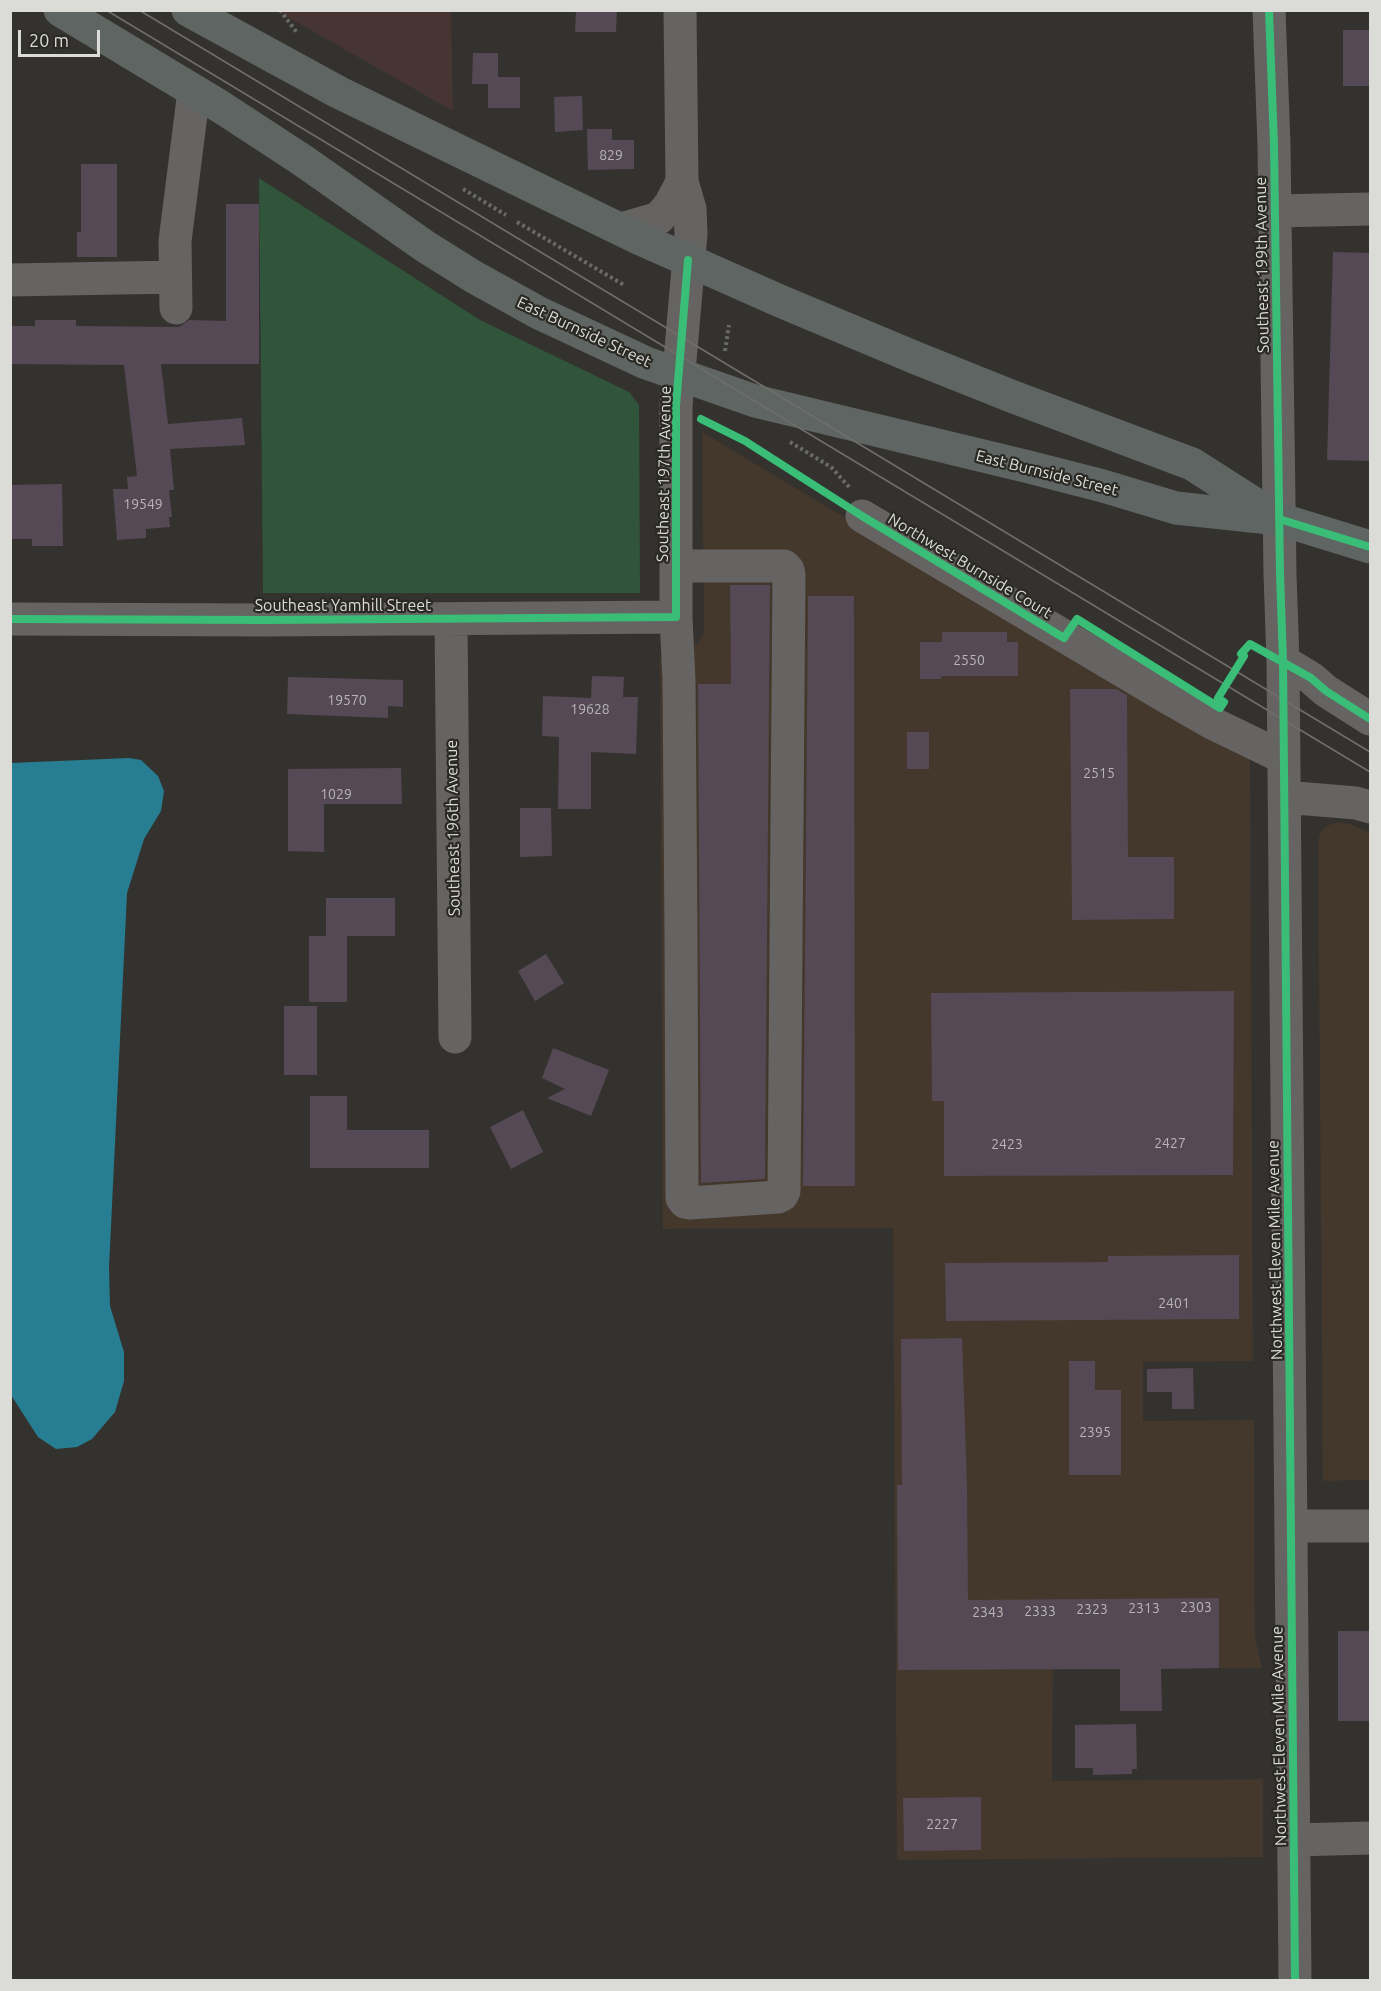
<!DOCTYPE html>
<style>
body{margin:0}
#map{position:relative;width:1381px;height:1991px;overflow:hidden;background:#34322f;font-family:Ubuntu,sans-serif}
canvas{display:block}
.frame{position:absolute;inset:0;border:12px solid #dbdbd8;pointer-events:none}
.scale{position:absolute;left:18px;top:30px;width:82px;height:27px;box-sizing:border-box;border:3px solid #dbdbd8;border-top:0;padding-left:8px;font-size:18px;line-height:21px;white-space:nowrap;color:#dbdbd8;-webkit-text-stroke:4px #2a2924;paint-order:stroke}
</style>
<div id="map">
<canvas width="1381" height="1991"></canvas>
<div class="frame"></div>
<div class="scale">20 m</div>
</div>
<script>
const c = document.querySelector('canvas').getContext('2d');
c.lineJoin = 'round';
function paint(path, color) { c.fillStyle = color; c.fill(path, 'evenodd'); }
const shape = rows => new Path2D(rows.map(r => 'M' + r).join(''));
function strokePath(path, color, width, dash) { c.strokeStyle = color; c.lineWidth = width; c.lineCap = dash ? 'butt' : 'round'; c.setLineDash(dash || []); c.stroke(path); }
function label(font, color, halo, rows, align = 'center') {
  c.font = font + ' Ubuntu,sans-serif'; c.lineWidth = 4.5; c.setLineDash([]); c.textBaseline = 'middle'; c.strokeStyle = halo; c.fillStyle = color; for (const [text, x, y, turn = 0] of rows) {
    c.save(); c.translate(x, y); c.rotate((+turn || 0) * Math.PI / 180); c.textAlign = isNaN(turn) ? turn : align; if (halo) c.strokeText(text, 0, 0); c.fillText(text, 0, 0); c.restore();
  }
}
paint(shape([
 [702,432,1250,760,1253,1361,1143,1362,1143,1421,1254,1420,1255,1637,1262,1668,1053,1669,1052,1781,1263,1779,1263,1857,897,1860,893,1228,663,1229,660,657,689,648,699,642,704,632],
 [1339,822,1352,825,1370,833,1370,1480,1323,1481,1318,841,1321,831,1329,825]
]), '#44372b');
paint(shape([
 [277,11,451,11,453,111]
]), '#463532');
paint(shape([
 [259,178,480,320,629,392,639,405,640,593,263,593]
]), '#30553a');
paint(shape([
 [129,758,141,760,158,776,164,791,161,811,144,839,127,893,109,1268,110,1306,124,1352,124,1381,115,1412,92,1439,77,1447,56,1449,38,1437,11,1395,11,763]
]), '#277e92');
paint(shape([
 [576,10,617,10,616,32,575,32],
 [1343,30,1371,30,1371,86,1343,86],
 [473,53,498,53,498,77,520,77,520,108,488,108,488,84,472,84],
 [582,96,583,130,555,132,554,97],
 [587,129,612,129,612,140,634,140,634,169,588,170],
 [81,164,117,164,117,257,77,257,77,232,81,232],
 [226,204,259,204,259,364,161,364,168,424,242,418,245,445,170,449,174,490,169,490,172,517,169,517,170,527,146,529,146,538,117,540,113,489,128,489,127,477,137,476,124,365,10,364,10,326,35,326,35,320,76,320,76,326,179,327,189,320,226,321],
 [1333,252,1371,253,1371,461,1327,460],
 [62,484,63,546,32,546,32,539,10,539,10,485],
 [730,585,770,585,765,1179,701,1183,698,684,731,684],
 [808,596,854,596,855,1186,803,1186],
 [942,632,1007,632,1007,642,1018,642,1018,676,941,676,941,679,920,679,920,642,942,642],
 [592,676,624,677,623,697,638,697,636,754,591,752,591,809,558,809,559,737,542,736,543,696,591,698],
 [288,677,403,680,403,707,388,706,388,718,287,714],
 [1070,689,1116,689,1127,695,1128,857,1174,857,1174,919,1072,920],
 [907,732,929,732,929,769,907,769],
 [401,768,402,804,324,804,324,852,288,851,288,769],
 [520,808,551,808,552,856,520,857],
 [326,898,395,898,395,936,347,936,347,1002,309,1002,309,936,326,936],
 [546,954,564,983,535,1001,518,971],
 [1234,991,1233,1175,944,1176,944,1101,932,1101,931,993],
 [284,1006,317,1006,317,1075,284,1075],
 [553,1048,609,1070,591,1116,547,1098,565,1089,542,1078],
 [310,1096,347,1096,347,1130,429,1130,429,1168,310,1168],
 [523,1110,543,1152,511,1169,490,1127],
 [1239,1255,1239,1319,946,1321,945,1263,1108,1262,1108,1256],
 [962,1338,967,1485,968,1600,1219,1598,1219,1668,1161,1669,1162,1711,1120,1711,1120,1669,898,1670,897,1485,902,1485,901,1339],
 [1069,1361,1095,1361,1095,1390,1121,1390,1121,1475,1069,1475],
 [1193,1368,1194,1409,1172,1409,1172,1392,1147,1392,1147,1369],
 [1338,1631,1371,1631,1371,1721,1338,1721],
 [1136,1724,1137,1769,1132,1769,1132,1774,1093,1775,1093,1768,1075,1768,1075,1725],
 [981,1797,981,1850,904,1851,903,1798]
]), '#544954');
strokePath(shape([
 [280,10,298,34],
 [463,189,506,215],
 [517,222,624,285],
 [725,351,729,325],
 [790,442,831,467,850,488]
]), '#6a6a68', 4, [3, 3]);
strokePath(shape([
 [1269,10,1274,145,1280,574,1283,661,1295,1980],
 [1275,211,1370,209],
 [621,229,659,218,670,205,682,182],
 [10,280,175,277],
 [176,308,175,241,194,91],
 [862,516,1165,696,1212,723,1284,758],
 [676,566,784,566,788,570,789,575,784,1191,782,1195,778,1197,690,1203,685,1202,682,1198,681,934,679,680,676,617,676,406,691,234,690,209,682,182,680,10],
 [10,619,266,620,676,617],
 [451,619,455,1037],
 [1283,661,1311,678,1326,691,1370,719],
 [1284,797,1356,803,1370,807],
 [1291,1526,1370,1526],
 [1294,1840,1370,1838]
]), '#656462', 33);
strokePath(shape([
 [60,10,221,107,302,160,426,247,474,277,539,313,646,363,755,401,1029,467,1103,486,1176,508,1279,519,1370,547],
 [188,10,338,92,638,238,780,301,916,358,1011,396,1192,464,1272,515]
]), '#5e6562', 33);
strokePath(shape([
 [106,10,1370,772],
 [139,10,1370,752]
]), '#6f6e6b', 1.5);
strokePath(shape([
 [1269,10,1274,145,1280,574,1283,661,1295,1980],
 [701,419,745,441,862,516,1064,638,1077,619,1220,708,1224,702,1218,698,1244,656,1241,654,1250,644,1311,678,1326,691,1370,719],
 [1279,519,1370,547],
 [10,619,266,620,676,617,676,406,688,260]
]), '#3abd76', 8);
label('14px', '#b9b6b7', null, [
 ["829",611,155],
 ["19549",143,504],
 ["2550",969,660],
 ["19570",347,700],
 ["19628",590,709],
 ["2515",1099,773],
 ["1029",336,794],
 ["2427",1170,1143],
 ["2423",1007,1144],
 ["2401",1174,1303],
 ["2395",1095,1432],
 ["2303",1196,1607],
 ["2313",1144,1608],
 ["2323",1092,1609],
 ["2333",1040,1611],
 ["2343",988,1612],
 ["2227",942,1824]
]);
label('16px', '#dbdbd8', '#2a2924', [
 ["Southeast 199th Avenue",1262,265,-91],
 ["East Burnside Street",584,332,25],
 ["East Burnside Street",1047,473,14],
 ["Southeast 197th Avenue",664,474,-89],
 ["Northwest Burnside Court",970,566,31],
 ["Southeast Yamhill Street",343,606],
 ["Southeast 196th Avenue",453,828,-91],
 ["Northwest Eleven Mile Avenue",1275,1250,-91],
 ["Northwest Eleven Mile Avenue",1279,1736,-91]
]);
</script>
